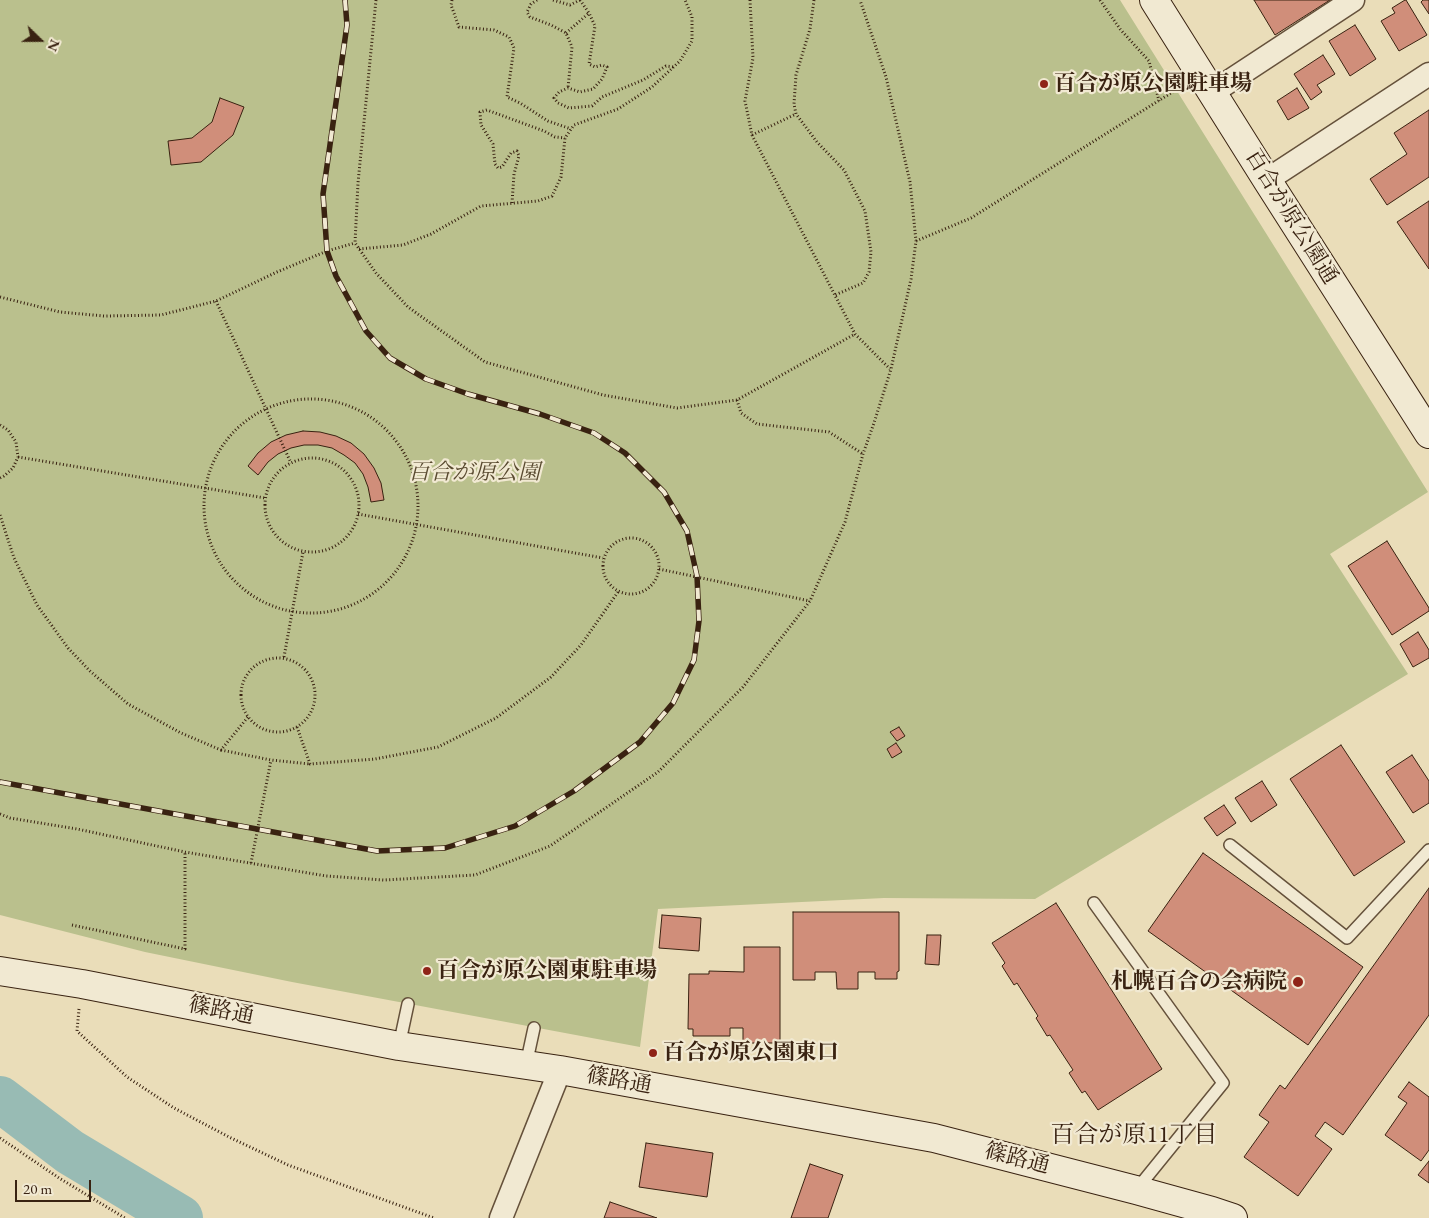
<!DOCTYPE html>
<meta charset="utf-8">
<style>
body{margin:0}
#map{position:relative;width:1429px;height:1218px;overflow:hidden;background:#eaddb9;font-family:"EB Garamond",serif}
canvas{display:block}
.north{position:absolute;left:15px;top:15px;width:50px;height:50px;-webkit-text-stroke:4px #f1e9d2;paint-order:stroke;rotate:112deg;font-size:14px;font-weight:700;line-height:20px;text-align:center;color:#392211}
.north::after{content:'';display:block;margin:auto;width:18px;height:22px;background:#392211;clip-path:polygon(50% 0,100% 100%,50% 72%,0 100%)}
.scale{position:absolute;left:15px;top:1180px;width:76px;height:22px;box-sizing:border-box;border:2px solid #392211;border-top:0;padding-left:6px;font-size:15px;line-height:18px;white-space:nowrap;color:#392211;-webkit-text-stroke:4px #f1e9d2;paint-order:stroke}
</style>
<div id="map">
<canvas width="1429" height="1218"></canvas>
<div class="north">N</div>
<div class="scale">20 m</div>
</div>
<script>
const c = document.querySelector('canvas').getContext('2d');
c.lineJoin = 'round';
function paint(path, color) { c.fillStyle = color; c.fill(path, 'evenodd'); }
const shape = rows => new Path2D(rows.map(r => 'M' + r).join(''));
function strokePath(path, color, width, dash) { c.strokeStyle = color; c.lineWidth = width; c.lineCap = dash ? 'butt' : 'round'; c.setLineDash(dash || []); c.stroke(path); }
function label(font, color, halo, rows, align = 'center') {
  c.font = font + ' "EB Garamond","Noto Serif JP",serif'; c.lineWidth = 4.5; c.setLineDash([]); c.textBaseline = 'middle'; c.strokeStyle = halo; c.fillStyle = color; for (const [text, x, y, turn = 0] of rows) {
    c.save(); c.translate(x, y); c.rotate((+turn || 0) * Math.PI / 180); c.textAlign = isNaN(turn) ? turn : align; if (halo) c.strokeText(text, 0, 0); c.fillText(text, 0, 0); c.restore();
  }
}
paint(shape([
 [0,0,1120,0,1428,492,1330,554,1408,674,1035,899,884,898,658,909,640,1047,292,982,145,952,0,915]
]), '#bac08d');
strokePath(shape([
 [0,1099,70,1152,180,1218]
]), '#98bbb4', 46);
const building = shape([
 [1254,0,1330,0,1275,35,1254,0],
 [1405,0,1406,0,1427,35,1399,51,1381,21,1395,13,1392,8,1405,0],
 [1423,0,1429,0,1429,14,1421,2,1423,0],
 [1355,25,1376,59,1350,76,1329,41,1355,25],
 [1323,55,1335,74,1317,85,1322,92,1311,100,1294,74,1323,55],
 [1297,88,1309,108,1288,120,1277,101,1297,88],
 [220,98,244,107,233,135,201,162,171,165,168,141,192,138,212,122,220,98],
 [1429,110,1429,177,1387,205,1370,179,1407,154,1394,133,1429,110],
 [1429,201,1429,269,1397,222,1429,201],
 [303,431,320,432,336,436,351,443,364,454,374,468,381,483,384,500,371,502,368,487,363,474,355,463,344,455,332,448,318,445,304,445,291,448,278,454,268,462,258,475,248,466,258,453,271,442,286,435,303,431],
 [1387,541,1429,608,1429,611,1392,635,1348,566,1387,541],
 [1418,632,1429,650,1429,658,1413,667,1400,644,1418,632],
 [899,727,905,736,897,741,890,732,899,727],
 [896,743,902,752,892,758,887,749,896,743],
 [1341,745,1405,842,1354,876,1290,779,1341,745],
 [1412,755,1429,781,1429,803,1413,813,1386,772,1412,755],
 [1262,781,1277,805,1251,822,1235,798,1262,781],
 [1224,805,1236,823,1217,836,1204,818,1224,805],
 [1203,853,1363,967,1308,1045,1148,931,1203,853],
 [1429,888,1429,1015,1343,1135,1325,1122,1315,1136,1332,1149,1298,1196,1244,1157,1269,1122,1259,1115,1280,1085,1285,1089,1429,888],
 [1056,903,1162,1069,1098,1110,1085,1091,1082,1093,1069,1073,1073,1070,1050,1035,1047,1036,1036,1018,1038,1016,1017,983,1014,985,1002,966,1005,963,992,943,1056,903],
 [793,912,899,912,899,971,897,972,897,979,875,979,875,972,858,972,858,989,837,989,836,972,815,972,815,980,793,980,793,912],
 [662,915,701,918,699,951,659,948,662,915],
 [927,935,941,935,939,965,925,964,927,935],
 [744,947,780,947,780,1043,743,1043,743,1028,730,1028,730,1036,693,1036,693,1029,688,1029,689,974,709,974,709,971,744,972,744,947],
 [1409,1082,1429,1097,1429,1150,1421,1161,1385,1135,1407,1103,1398,1097,1409,1082],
 [646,1143,713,1153,707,1197,639,1187,646,1143],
 [1429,1161,1429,1183,1418,1175,1429,1161],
 [810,1164,843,1175,828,1218,791,1218,810,1164],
 [610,1202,657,1218,604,1218,610,1202]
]);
paint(building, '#d08e7a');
strokePath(building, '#392211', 1);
const lane = shape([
 [1230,845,1347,938,1429,850],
 [1094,903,1223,1083,1137,1189],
 [399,1046,408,1004],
 [526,1065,534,1028]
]);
const street = shape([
 [1213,92,1353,0],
 [1267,180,1429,74],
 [501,1218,560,1070]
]);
const secondary = shape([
 [1154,0,1267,180,1429,434],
 [0,971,82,984,399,1046,560,1070,934,1138,1136,1190,1212,1211,1233,1218]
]);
strokePath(lane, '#65513b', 14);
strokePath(street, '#65513b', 25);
strokePath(secondary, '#392211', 30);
strokePath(shape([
 [376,0,358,183,355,243,376,273,408,307,485,362,603,395,677,408,737,400,855,334],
 [452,0,451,5,459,27,494,30,509,37,514,48,507,97,520,103,548,121,571,129],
 [537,0,531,4,527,12,530,17,551,25,566,33,572,47,568,88],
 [553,0,570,5,580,0],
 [580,0,589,13,595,26,589,64,595,67,602,65,607,67,602,79,593,89,580,92,568,88,559,92,554,98,558,103,569,108,592,106,602,97,643,80,666,66,674,67],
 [750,0,753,58,745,101,752,135,855,334,890,369],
 [814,0,810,29,796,75,794,104,796,114,817,142,844,170,865,211,871,252,869,272,863,283,835,295],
 [1100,0,1120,29,1149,61,1159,101],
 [566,33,589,13],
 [752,135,796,114],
 [512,203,514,174,519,156,517,151,511,153,502,167,498,168,495,164,493,144,481,125,480,112,487,110,544,131,555,137,565,138],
 [916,241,971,218,1179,88],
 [359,249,403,245,431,234,481,206,538,201,552,196,561,177,565,138,574,125,618,109,652,87,680,61,692,41,692,17,685,0],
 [0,297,60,312,104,316,161,315,216,301,277,272,327,251,355,243],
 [216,301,291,463],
 '204 506a107 107 0 1 1 214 0a107 107 0 1 1-214 0Z',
 [737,400,741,413,757,424,829,432,863,454],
 [0,425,8,430,16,442,18,457,13,468,4,476,0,478],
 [18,457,265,498],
 '265 505a47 47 0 1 1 94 0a47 47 0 1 1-94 0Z',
 [358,514,603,558],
 [0,515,14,558,37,605,68,648,90,671,128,704,181,733,221,750,248,717],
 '603 566a28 28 0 1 1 56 0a28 28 0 1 1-56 0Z',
 [659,569,810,601],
 [284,657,303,552],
 '241 695a37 37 0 1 1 74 0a37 37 0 1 1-74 0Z',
 [297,727,310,764,375,759,438,747,496,718,551,677,581,645,618,592],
 [221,750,271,760,310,764],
 [0,814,10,818,77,829,185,852,326,876,384,880,475,875,550,846,658,772,743,687,810,601,845,522,863,454,874,423,891,369,911,279,916,241,910,182,886,77,860,0],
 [251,863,271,760],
 [72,925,185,949,185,852],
 [79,1009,77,1031,127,1077,174,1108,229,1137,288,1165,434,1218],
 [0,1138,59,1178,125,1218]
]), '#392211', 3, [1, 2.5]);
strokePath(lane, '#f1e9d2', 11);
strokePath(street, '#f1e9d2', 22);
strokePath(secondary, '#f1e9d2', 28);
const rail = shape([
 [0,782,377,851,445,848,515,826,574,791,640,742,673,703,694,660,699,621,697,576,687,531,664,492,625,453,594,433,540,414,468,394,426,379,390,358,366,331,336,276,327,251,323,194,347,25,345,0]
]);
strokePath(rail, '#392211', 5.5);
strokePath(rail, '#f1e9d2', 4, [11]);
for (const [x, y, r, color] of [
 [1044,84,5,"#8f2418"],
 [427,971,5,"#8f2418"],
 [1298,982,6,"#8f2418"],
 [653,1053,5,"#8f2418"]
]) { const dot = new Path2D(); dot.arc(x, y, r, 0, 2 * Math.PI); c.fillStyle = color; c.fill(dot); strokePath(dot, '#f1e9d2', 2); }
label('bold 22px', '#392211', '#f1e9d2', [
 ["百合が原公園駐車場",1054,84],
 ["百合が原公園東駐車場",437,971],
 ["札幌百合の会病院",1287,982,"right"],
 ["百合が原公園東口",663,1053]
], 'left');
label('22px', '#392211', '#f1e9d2', [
 ["百合が原公園通",1291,217,58],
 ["篠路通",221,1011,11],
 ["篠路通",619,1081,10],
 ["篠路通",1017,1159,14]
]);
label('italic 22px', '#594a30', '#f1e9d2', [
 ["百合が原公園",474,473]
]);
label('24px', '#392211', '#f1e9d2', [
 ["百合が原11丁目",1134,1135]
]);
</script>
